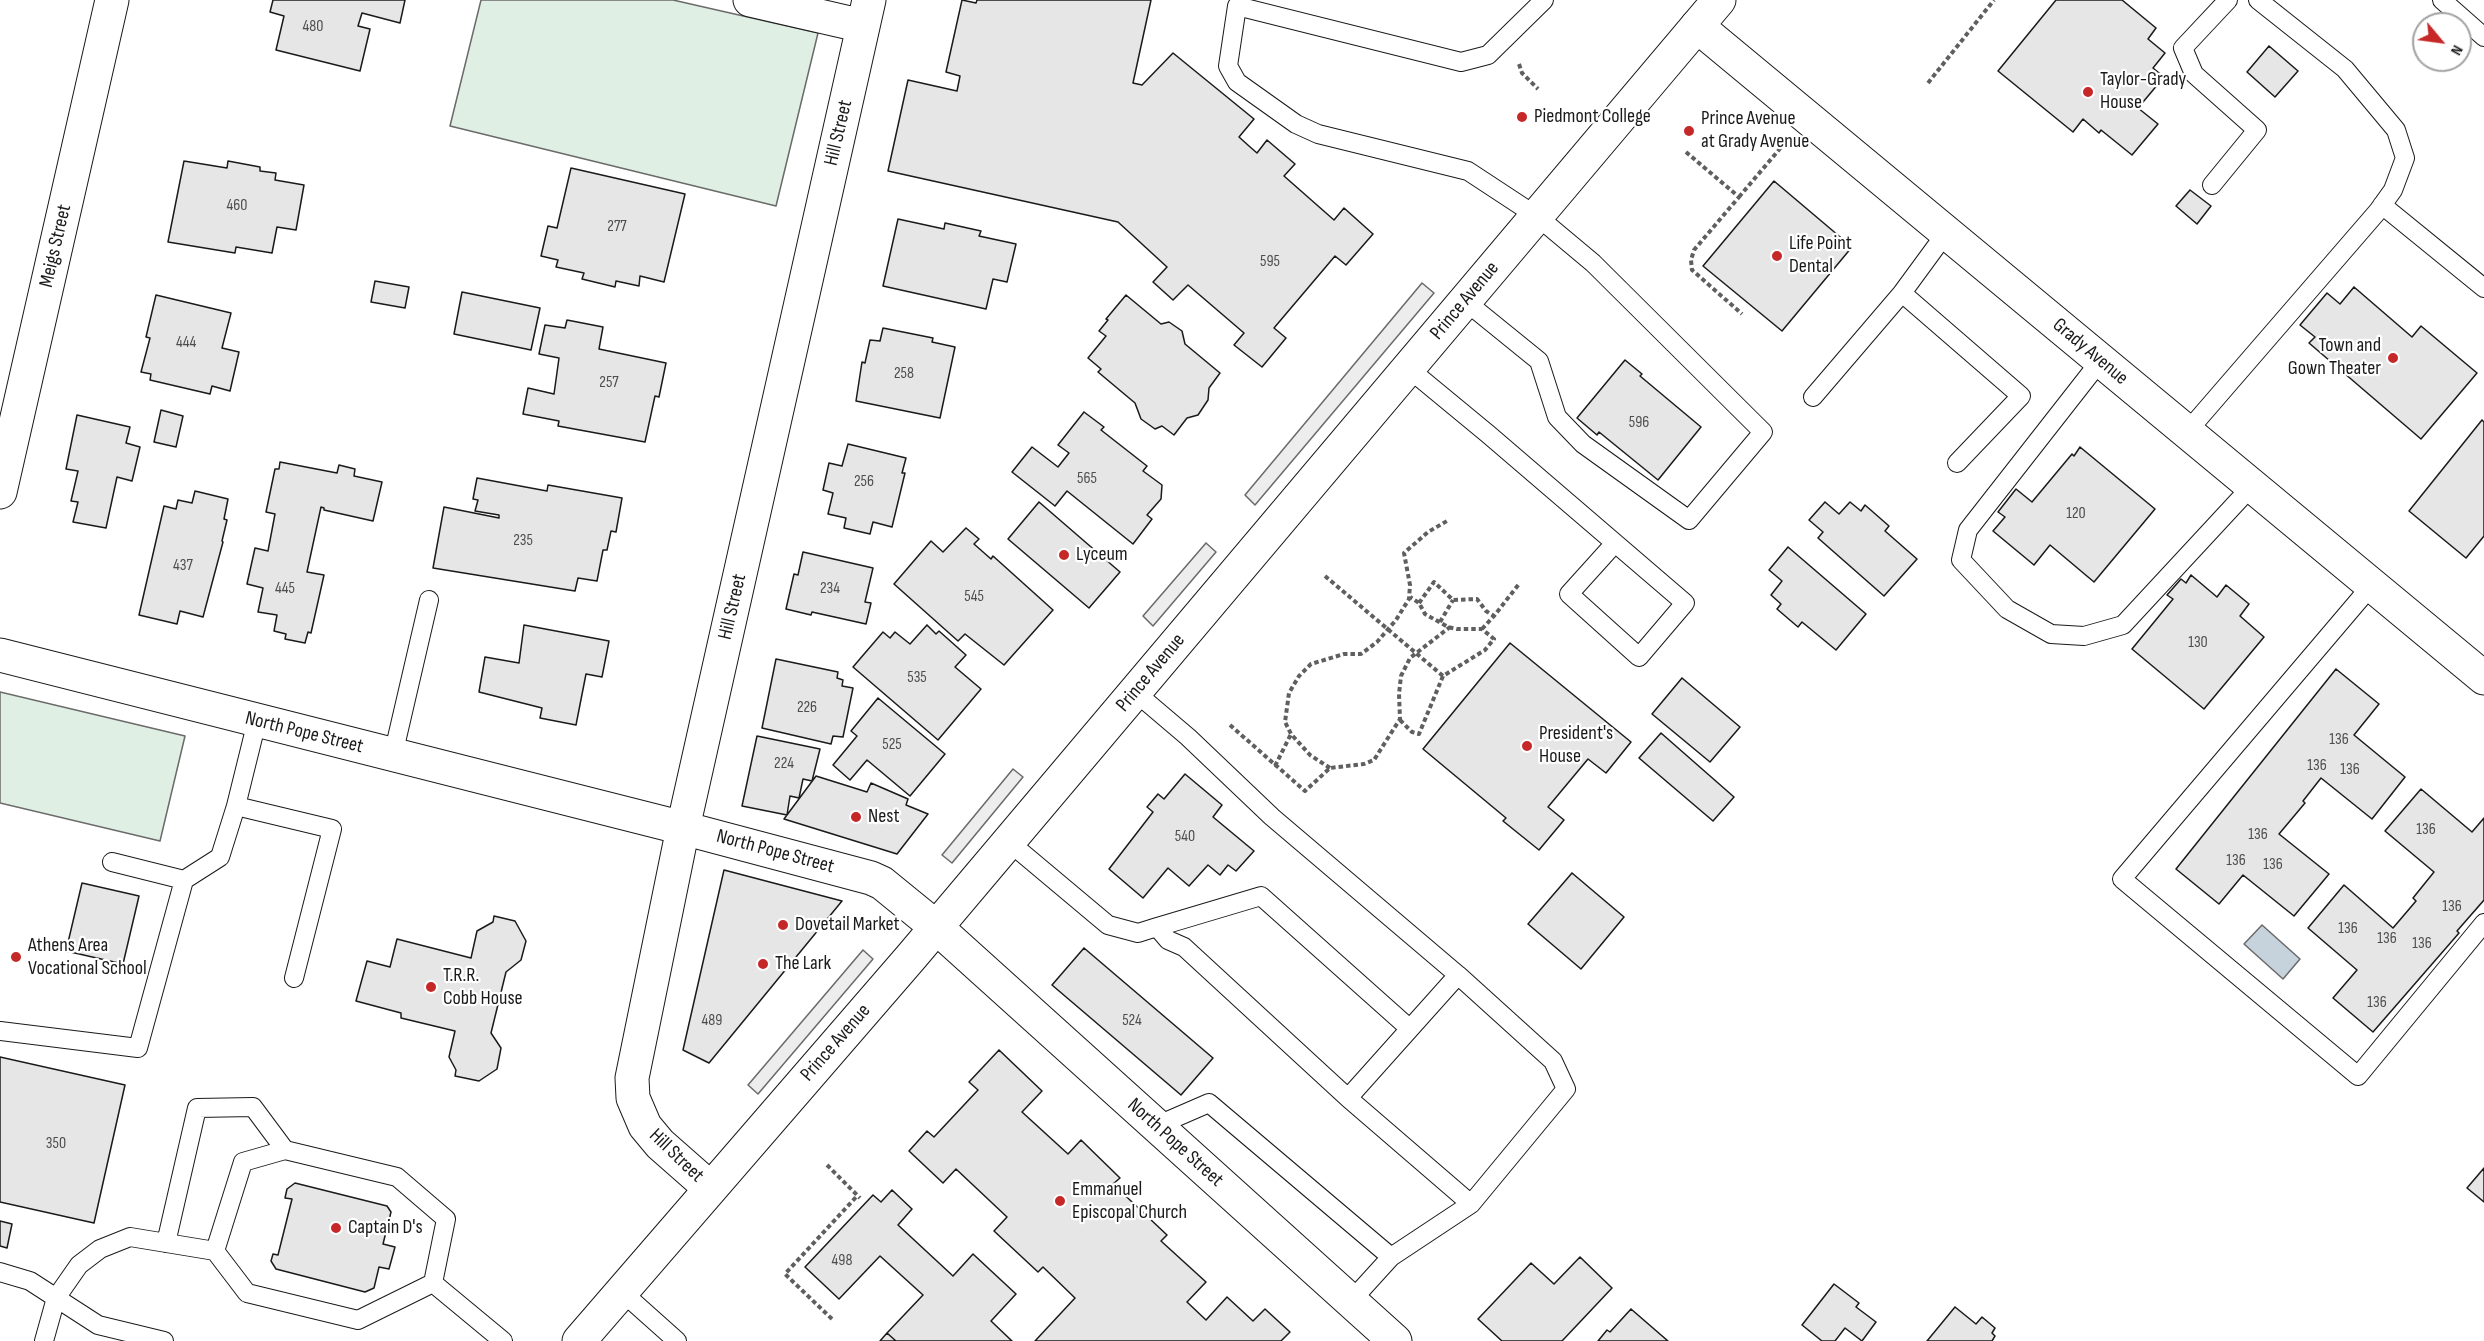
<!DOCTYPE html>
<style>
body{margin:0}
#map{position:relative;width:2484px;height:1341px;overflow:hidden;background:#fff;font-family:"Sofia Sans Condensed",sans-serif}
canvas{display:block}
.north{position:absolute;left:2412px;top:12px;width:60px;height:60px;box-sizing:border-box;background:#fff;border:2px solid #a3a3a3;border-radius:50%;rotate:119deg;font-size:16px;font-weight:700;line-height:24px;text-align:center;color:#1a1a1a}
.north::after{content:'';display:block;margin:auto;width:21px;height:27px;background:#c62828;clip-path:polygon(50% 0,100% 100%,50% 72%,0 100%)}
</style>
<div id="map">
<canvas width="2484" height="1341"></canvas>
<div class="north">N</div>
</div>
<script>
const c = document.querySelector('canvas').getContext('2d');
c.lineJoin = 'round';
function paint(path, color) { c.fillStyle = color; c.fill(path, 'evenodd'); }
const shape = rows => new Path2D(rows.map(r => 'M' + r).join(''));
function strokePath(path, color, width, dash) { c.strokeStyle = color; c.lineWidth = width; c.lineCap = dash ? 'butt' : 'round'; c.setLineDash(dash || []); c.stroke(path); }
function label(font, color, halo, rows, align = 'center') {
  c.font = font + ' "Sofia Sans Condensed",sans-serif'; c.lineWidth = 4.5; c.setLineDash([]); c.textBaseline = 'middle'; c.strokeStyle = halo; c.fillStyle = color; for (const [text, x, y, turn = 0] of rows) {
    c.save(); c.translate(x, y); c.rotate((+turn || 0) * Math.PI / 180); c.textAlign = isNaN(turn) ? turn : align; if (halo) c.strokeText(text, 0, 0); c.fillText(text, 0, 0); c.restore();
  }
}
const green = shape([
 [481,0,673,0,818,33,776,206,450,126,481,0],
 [0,692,185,736,160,841,0,803,0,692]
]);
paint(green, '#e0efe3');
strokePath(green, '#6a6a6a', 1.5);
const parking = shape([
 [1422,283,1434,293,1255,505,1245,495,1422,283],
 [1206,543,1216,552,1153,626,1143,616,1206,543],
 [1013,769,1023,777,952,863,942,855,1013,769],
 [863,950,873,959,758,1094,748,1085,863,950]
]);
paint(parking, '#ededed');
strokePath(parking, '#6a6a6a', 1.5);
const water = shape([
 [2262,925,2300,959,2283,979,2244,944,2262,925]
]);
paint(water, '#c6d2dc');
strokePath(water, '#6a6a6a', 1.5);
const building = shape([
 [273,0,405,0,400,23,362,13,358,26,370,29,360,71,276,50,284,16,270,12,273,0],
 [962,0,976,3,977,0,1151,0,1133,83,1142,85,1173,53,1254,119,1239,137,1249,146,1257,153,1267,140,1295,164,1284,176,1334,220,1344,208,1373,234,1346,265,1335,256,1274,328,1286,338,1262,367,1234,345,1244,333,1188,285,1173,300,1153,282,1167,267,1118,222,888,171,908,80,957,91,960,76,946,72,962,0],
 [2056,0,2122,0,2156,28,2148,39,2165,53,2153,68,2164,77,2138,108,2158,124,2132,155,2101,130,2099,133,2083,119,2073,132,1998,71,2056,0],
 [2269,46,2298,71,2275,97,2247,72,2269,46],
 [184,161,227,168,228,161,260,167,260,171,276,173,275,180,304,185,296,230,277,227,272,253,236,247,235,253,168,242,184,161],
 [571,168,685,194,664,282,640,276,639,286,616,281,615,287,582,279,584,273,556,267,558,260,541,256,548,226,557,228,571,168],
 [1774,181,1852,247,1782,331,1703,266,1774,181],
 [2190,190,2211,206,2197,224,2176,206,2190,190],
 [898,219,944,229,945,223,981,231,979,236,1016,244,1007,282,993,279,986,309,883,286,898,219],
 [375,281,409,287,405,308,371,302,375,281],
 [2354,287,2412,337,2421,326,2477,373,2421,439,2309,343,2315,337,2300,325,2327,293,2340,304,2354,287],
 [462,292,540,308,531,350,454,334,462,292],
 [156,295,231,313,222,348,239,352,230,391,212,386,210,394,150,380,151,374,141,372,150,338,146,337,156,295],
 [1126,295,1161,324,1169,322,1182,331,1185,344,1220,373,1209,388,1208,400,1198,415,1187,418,1174,435,1162,426,1155,429,1141,419,1135,403,1098,372,1101,369,1088,358,1106,336,1099,331,1108,320,1106,319,1126,295],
 [567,320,603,327,599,349,666,363,659,397,655,396,645,442,558,426,559,421,523,414,528,388,554,394,559,358,539,354,545,325,565,328,567,320],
 [883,328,933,338,932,342,955,347,940,418,856,401,862,362,865,363,870,340,880,341,883,328],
 [1625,360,1642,374,1640,376,1701,427,1658,480,1599,432,1597,435,1577,418,1625,360],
 [161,410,183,416,176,447,154,442,161,410],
 [1084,412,1104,427,1101,430,1147,466,1143,471,1162,485,1161,499,1147,515,1152,519,1133,544,1067,491,1055,506,1012,472,1032,447,1058,467,1069,453,1058,445,1084,412],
 [77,415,130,427,126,443,140,447,132,481,117,477,106,528,73,522,78,502,71,501,78,471,66,469,77,415],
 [2482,420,2484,422,2484,536,2466,558,2409,511,2482,420],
 [848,444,906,458,902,473,905,473,892,527,873,522,870,534,844,528,846,518,828,514,833,493,823,490,829,463,842,466,848,444],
 [2080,447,2155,509,2094,582,2050,545,2034,565,1993,531,2005,517,1998,512,2016,489,2032,502,2072,454,2074,456,2080,447],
 [280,462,337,473,339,465,355,469,354,476,382,482,373,521,324,510,324,508,321,507,307,572,324,575,311,633,308,632,305,643,285,639,286,634,274,631,277,615,258,612,263,588,247,584,255,548,268,551,275,514,266,512,275,469,279,469,280,462],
 [477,478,547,491,548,485,622,498,616,532,611,531,607,550,603,550,597,581,578,578,575,591,433,568,444,507,499,518,499,515,475,511,478,500,473,499,477,478],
 [195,491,228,499,224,519,227,520,222,541,223,542,203,617,180,611,177,624,139,615,164,506,176,509,178,500,192,503,195,491],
 [1039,502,1120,572,1089,608,1008,539,1039,502],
 [1825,502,1839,514,1850,502,1861,511,1865,505,1889,526,1885,531,1917,559,1884,596,1818,538,1823,532,1809,520,1825,502],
 [966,528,979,539,974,544,991,559,993,556,1053,610,1004,665,965,634,958,641,894,584,931,541,943,552,966,528],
 [1788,547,1866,614,1836,650,1802,622,1798,627,1777,609,1781,604,1771,595,1782,581,1769,570,1788,547],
 [803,552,873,568,865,602,871,603,866,624,812,612,811,615,786,609,794,574,798,575,803,552],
 [2191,575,2217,597,2226,585,2249,604,2240,616,2264,637,2204,709,2132,649,2173,599,2167,595,2181,579,2186,583,2191,575],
 [524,625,609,641,602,677,586,674,576,725,540,718,542,708,479,692,485,657,519,663,524,625],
 [927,625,936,634,939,631,966,655,955,667,981,689,938,740,853,667,883,632,890,638,895,632,910,644,927,625],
 [1510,643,1631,742,1606,773,1588,759,1548,807,1564,820,1539,850,1503,821,1506,818,1423,749,1510,643],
 [776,659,838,672,837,678,843,680,842,686,853,688,843,737,833,736,831,744,762,728,776,659],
 [2336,669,2379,704,2354,735,2405,777,2372,819,2321,778,2303,801,2305,803,2279,834,2329,874,2294,916,2243,875,2219,904,2176,869,2336,669],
 [1682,678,1740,727,1710,762,1652,714,1682,678],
 [878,698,945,754,910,796,867,760,850,780,833,765,857,736,851,731,878,698],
 [1661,733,1734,797,1713,821,1639,758,1661,733],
 [757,736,820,749,812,781,803,779,799,798,790,796,787,815,742,806,757,736],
 [1185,774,1222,805,1213,817,1254,851,1236,871,1228,865,1220,875,1208,865,1189,886,1168,868,1143,898,1109,869,1153,812,1147,807,1158,794,1164,799,1185,774],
 [816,776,867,792,871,783,908,799,906,805,928,814,897,854,784,819,816,776],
 [2421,789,2472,832,2484,818,2484,900,2457,931,2459,933,2373,1032,2333,998,2357,970,2308,928,2344,885,2393,928,2416,901,2413,898,2434,872,2385,831,2421,789],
 [724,870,842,901,709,1063,683,1050,724,870],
 [1572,873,1624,917,1581,969,1528,924,1572,873],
 [82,883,139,896,123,964,66,951,82,883],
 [494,916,515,921,526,941,521,960,506,972,491,1033,501,1048,497,1069,479,1081,455,1076,456,1070,449,1057,455,1031,401,1018,401,1013,356,1001,367,961,390,967,397,939,471,958,477,931,493,922,494,916],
 [1084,948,1213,1058,1181,1095,1052,985,1084,948],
 [999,1050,1042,1091,1022,1112,1068,1154,1081,1140,1120,1178,1113,1184,1167,1235,1161,1241,1206,1282,1187,1302,1206,1320,1227,1297,1253,1321,1265,1309,1290,1332,1281,1341,1035,1341,1075,1298,1043,1267,1038,1272,994,1231,1007,1217,956,1169,943,1183,909,1151,927,1131,934,1137,978,1090,969,1082,999,1050],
 [0,1057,125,1085,94,1223,0,1202,0,1057],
 [2484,1168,2484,1202,2467,1188,2484,1168],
 [295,1183,387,1206,391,1212,383,1244,395,1247,389,1269,379,1267,374,1288,365,1292,276,1269,271,1261,273,1254,278,1255,292,1199,285,1198,287,1189,295,1183],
 [892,1190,912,1209,898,1225,953,1276,973,1254,1016,1294,991,1321,1012,1341,896,1341,887,1333,923,1295,880,1256,839,1299,805,1267,873,1195,881,1202,892,1190],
 [0,1221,12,1224,7,1248,0,1246,0,1221],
 [1580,1257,1612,1288,1562,1341,1502,1341,1478,1319,1531,1263,1554,1284,1580,1257],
 [1834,1284,1859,1303,1856,1307,1876,1322,1862,1341,1845,1328,1835,1341,1822,1341,1802,1325,1834,1284],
 [1955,1307,1976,1324,1982,1317,1995,1328,1992,1333,1995,1336,1992,1341,1927,1341,1955,1307],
 [1631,1309,1668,1341,1598,1341,1607,1330,1610,1332,1631,1309],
 [887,1333,896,1341,880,1341,887,1333]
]);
paint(building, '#e6e6e6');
strokePath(building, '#1a1a1a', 1.5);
const service = shape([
 [2442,0,2484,37],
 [2212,185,2257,130,2194,74,2183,48,2228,0],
 [2382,205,2484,288],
 [1902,293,2021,396,1957,463],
 [1465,301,1539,361,1557,417,1583,444,1689,520,1763,432,1593,263,1538,217,1468,171,1318,134,1296,124,1237,82,1228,66,1237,6,1461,62,1488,55,1544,0],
 [2101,360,1968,530,1961,560,2007,609,2051,634,2084,636,2123,625,2251,487],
 [1408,368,1488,434,1685,603,1639,657,1569,594,1615,543],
 [1813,397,1902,293,1946,233],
 [2186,433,2378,211,2393,190,2405,158,2396,130,2345,69,2258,0],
 [2371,586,2122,879,2358,1076,2484,923],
 [393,755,429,600],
 [236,806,257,721],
 [1009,842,1108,925,1138,933,1157,927,1168,940,1184,947,1348,1098,1458,975,1272,817,1188,737,1135,692],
 [184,880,220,857,236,806,332,829,294,978],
 [1157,927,1261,896,1409,1028],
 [0,1031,138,1048,184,880,112,862],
 [1348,1098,1471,1204],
 [1156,1126,1209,1103,1391,1257],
 [285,1150,397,1177,446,1219,433,1283,358,1320,247,1293,215,1251,243,1162,285,1150],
 [166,1243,197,1108,253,1107,285,1150],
 [0,1272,30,1281,98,1325,164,1341],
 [433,1283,503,1341],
 [621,1291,677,1341],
 [1351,1301,1391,1257,1471,1204,1566,1089,1553,1061,1458,975],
 [44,1341,56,1298,79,1265,100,1249,130,1237,215,1251]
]);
const minor = shape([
 [750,0,863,26],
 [1697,26,2484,678],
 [0,492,112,0],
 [0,655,683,828,871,878,882,883,936,927,1395,1341],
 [710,1188,660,1144,645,1126,633,1098,632,1078,683,828,869,0]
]);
const secondary = shape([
 [579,1341,912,956,1719,0]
]);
strokePath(service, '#1a1a1a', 20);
strokePath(minor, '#1a1a1a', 35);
strokePath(secondary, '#1a1a1a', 35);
strokePath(shape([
 [1519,64,1522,73,1538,89],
 [1928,83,1994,0],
 [1686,152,1739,197,1694,250,1691,260,1692,270,1742,314],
 [1739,197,1783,145],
 [1325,576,1443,676],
 [1419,603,1434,582,1453,600,1477,599,1486,611,1494,616],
 [1440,622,1453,600],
 [1482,629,1494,616,1519,584],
 [1400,720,1412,732,1419,734,1443,676,1485,650,1494,639,1482,629,1457,629,1448,627,1425,614,1419,603,1410,597],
 [1230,725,1305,791,1330,768,1364,764,1374,760,1400,719,1399,694,1401,676,1410,658,1450,627],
 [1275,766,1291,734],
 [1330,768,1310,755,1291,734,1285,722,1289,693,1299,676,1311,664,1344,654,1361,654,1377,642,1396,620,1409,599,1410,585,1404,553,1428,532,1447,521],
 [827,1165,860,1198],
 [832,1319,785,1274,857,1196]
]), '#5f5f5f', 4, [4.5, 3]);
strokePath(service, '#fff', 18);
strokePath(minor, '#fff', 33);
strokePath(secondary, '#fff', 33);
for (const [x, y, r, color] of [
 [2088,92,6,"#c62828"],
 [1522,117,6,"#c62828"],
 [1689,131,6,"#c62828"],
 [1777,256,6,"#c62828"],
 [2393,358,6,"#c62828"],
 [1064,555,6,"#c62828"],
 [1527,746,6,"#c62828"],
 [856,817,6,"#c62828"],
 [783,925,6,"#c62828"],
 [16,957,6,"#c62828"],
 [763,964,6,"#c62828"],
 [431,987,6,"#c62828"],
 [1060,1201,6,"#c62828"],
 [336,1228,6,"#c62828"]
]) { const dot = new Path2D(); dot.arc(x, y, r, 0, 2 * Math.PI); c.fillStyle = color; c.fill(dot); strokePath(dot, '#fff', 2); }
label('16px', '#4d4d4d', null, [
 ["480",313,27],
 ["460",237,206],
 ["277",617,227],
 ["595",1270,262],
 ["444",186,343],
 ["258",904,374],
 ["257",609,383],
 ["596",1639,423],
 ["565",1087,479],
 ["256",864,482],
 ["120",2076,514],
 ["235",523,541],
 ["437",183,566],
 ["445",285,589],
 ["234",830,589],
 ["545",974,597],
 ["130",2198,643],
 ["535",917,678],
 ["226",807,708],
 ["136",2339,740],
 ["525",892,745],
 ["224",784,764],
 ["136",2317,766],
 ["136",2350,770],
 ["136",2426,830],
 ["136",2258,835],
 ["540",1185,837],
 ["136",2236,861],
 ["136",2273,865],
 ["136",2452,907],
 ["136",2348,929],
 ["136",2387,939],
 ["136",2422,944],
 ["136",2377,1003],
 ["489",712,1021],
 ["524",1132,1021],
 ["350",56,1144],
 ["498",842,1261]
]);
label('20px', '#1a1a1a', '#fff', [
 ["Taylor-Grady",2100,80],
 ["House",2100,103],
 ["Piedmont College",1534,117],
 ["Prince Avenue",1701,119],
 ["at Grady Avenue",1701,142],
 ["Life Point",1789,244],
 ["Dental",1789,267],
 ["Town and",2381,346,"right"],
 ["Gown Theater",2381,369,"right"],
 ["Lyceum",1076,555],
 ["President's",1539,734],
 ["House",1539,757],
 ["Nest",868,817],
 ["Dovetail Market",795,925],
 ["Athens Area",28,946],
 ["Vocational School",28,969],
 ["The Lark",775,964],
 ["T.R.R.",443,976],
 ["Cobb House",443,999],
 ["Emmanuel",1072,1190],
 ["Episcopal Church",1072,1213],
 ["Captain D's",348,1228]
], 'left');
label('20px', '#1a1a1a', '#fff', [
 ["Hill Street",839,133,-77],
 ["Meigs Street",56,246,-77],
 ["Prince Avenue",1465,301,-50],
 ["Grady Avenue",2090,352,40],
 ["Hill Street",733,607,-77],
 ["Prince Avenue",1151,673,-50],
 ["North Pope Street",304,733,14],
 ["North Pope Street",775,852,15],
 ["Prince Avenue",836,1043,-49],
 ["North Pope Street",1175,1143,42],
 ["Hill Street",676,1156,44]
]);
</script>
